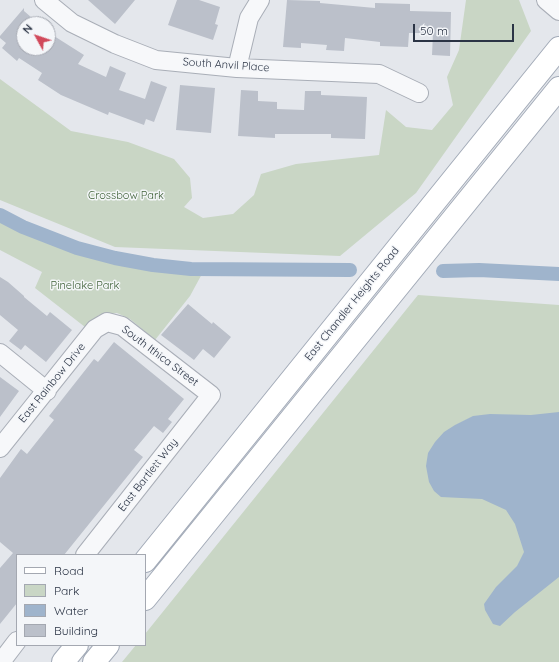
<!DOCTYPE html>
<style>
body{margin:0}
#map{position:relative;width:559px;height:662px;overflow:hidden;background:#e4e7ec;font-family:Quicksand,sans-serif}
canvas{display:block}
.legend{position:absolute;left:16px;top:554px;width:130px;height:92px;box-sizing:border-box;background:#f4f6f9;border:1px solid #a4a8b1;margin:0;padding:5px 7px;list-style:none;font-size:12px;color:#2b3445}
.legend li{display:flex;align-items:center;gap:8px;height:20px}
.legend b{width:20px;border:1px solid #a4a8b1}
.north{position:absolute;left:16px;top:16px;width:40px;height:40px;box-sizing:border-box;background:#f4f6f9;border:1px solid #a4a8b1;border-radius:50%;rotate:310deg;font-size:11px;font-weight:700;line-height:16px;text-align:center;color:#2b3445}
.north::after{content:'';display:block;margin:auto;width:14px;height:18px;background:#d1495b;clip-path:polygon(50% 0,100% 100%,50% 72%,0 100%)}
.scale{position:absolute;left:413px;top:24px;width:101px;height:18px;box-sizing:border-box;border:2px solid #2b3445;border-top:0;padding-left:5px;font-size:12px;line-height:14px;white-space:nowrap;color:#2b3445;-webkit-text-stroke:3px #f4f6f9;paint-order:stroke}
</style>
<div id="map">
<canvas width="559" height="662"></canvas>
<ul class="legend">
<li><b style="height:5px;background:#fff"></b>Road</li>
<li><b style="height:11px;background:#c9d6c5"></b>Park</li>
<li><b style="height:11px;background:#9fb4cc"></b>Water</li>
<li><b style="height:11px;background:#bbc0ca"></b>Building</li>
</ul>
<div class="north">N</div>
<div class="scale">50 m</div>
</div>
<script>
const c = document.querySelector('canvas').getContext('2d');
c.lineJoin = 'round';
function paint(path, color) { c.fillStyle = color; c.fill(path, 'evenodd'); }
const shape = rows => new Path2D(rows.map(r => 'M' + r).join(''));
function strokePath(path, color, width, dash) { c.strokeStyle = color; c.lineWidth = width; c.lineCap = dash ? 'butt' : 'round'; c.setLineDash(dash || []); c.stroke(path); }
function label(font, color, halo, rows, align = 'center') {
  c.font = font + ' Quicksand,sans-serif'; c.lineWidth = 3; c.setLineDash([]); c.textBaseline = 'middle'; c.strokeStyle = halo; c.fillStyle = color; for (const [text, x, y, turn = 0] of rows) {
    c.save(); c.translate(x, y); c.rotate((+turn || 0) * Math.PI / 180); c.textAlign = isNaN(turn) ? turn : align; if (halo) c.strokeText(text, 0, 0); c.fillText(text, 0, 0); c.restore();
  }
}
paint(shape([
 [466,0,519,0,531,31,416,193,340,256,115,247,0,200,0,79,71,131,128,142,174,159,190,178,192,198,184,207,203,218,233,214,254,195,261,174,296,164,379,155,386,110,406,127,432,130,453,105,447,77,459,50],
 [0,218,40,238,102,258,166,270,203,272,190,296,155,340,130,319,117,313,99,315,85,327,35,288,42,272,0,250],
 [418,295,559,305,559,662,122,662,136,645,145,645,145,634]
]), '#c9d6c5');
paint(shape([
 [559,412,559,577,515,612,500,626,493,624,485,610,484,604,496,587,517,566,524,552,515,524,506,510,482,499,441,497,434,491,429,482,426,466,428,453,435,442,444,432,455,425,473,416,490,414,531,415]
]), '#9fb4cc');
strokePath(shape([
 [0,215,23,227,77,248,115,258,153,265,191,269,350,270],
 [443,271,479,270,559,274]
]), '#9fb4cc', 14);
paint(shape([
 [88,0,135,0,115,24],
 [177,0,199,0,220,7,215,24,218,25,213,40,168,25],
 [287,0,320,1,320,3,375,8,375,3,410,4,410,11,451,12,450,56,432,55,433,33,409,33,408,47,380,46,380,42,345,38,344,51,326,50,327,45,301,43,301,48,283,47],
 [24,8,24,11,39,24,24,24,24,48,48,48,48,45,54,36,84,55,78,64,106,77,110,66,126,73,119,90,145,99,151,81,167,87,154,122,146,119,144,125,109,112,108,115,61,95,38,80,42,73,19,58,17,61,2,48,6,43,0,38,0,36],
 [180,85,215,88,211,133,176,130],
 [241,90,258,91,258,101,277,102,277,109,304,110,305,91,321,91,321,95,367,97,365,139,331,138,331,134,275,134,275,138,238,136],
 [0,277,8,282,24,296,24,297,47,316,50,312,72,330,46,362,25,345,21,350,9,341,18,330,0,315],
 [188,304,212,324,213,322,231,337,214,358,203,349,194,360,161,335],
 [114,342,184,399,168,419,172,422,163,433,154,426,134,450,143,457,64,555,17,555,17,603,0,624,0,568,13,553,0,542,0,478,21,449,27,454,54,420,49,416,94,359,98,362],
 [0,377,19,391,0,417]
]), '#bbc0ca');
const minor = shape([
 [44,0,72,23,115,44,156,60,237,68,379,74,419,93],
 [546,0,559,11],
 [237,68,249,18,260,0],
 [0,353,47,391],
 [0,448,95,329,107,322,122,326,211,395,85,555],
 [1,662,17,641]
]);
const major = shape([
 [145,561,559,48],
 [145,599,559,88],
 [63,662,77,645],
 [94,662,108,645]
]);
strokePath(minor, '#a9aeb7', 20);
strokePath(major, '#a3abb8', 24);
strokePath(minor, '#f7f8fa', 18);
strokePath(major, '#fff', 22);
label('11px', '#2b3445', '#f4f6f9', [
 ["South Anvil Place",226,65,4],
 ["East Chandler Heights Road",352,304,-51],
 ["South Ithica Street",160,356,37],
 ["East Rainbow Drive",52,383,-51],
 ["East Bartlett Way",148,475,-52]
]);
label('11px', '#3f6138', '#f4f6f9', [
 ["Crossbow Park",126,196],
 ["Pinelake Park",85,286]
]);
</script>
